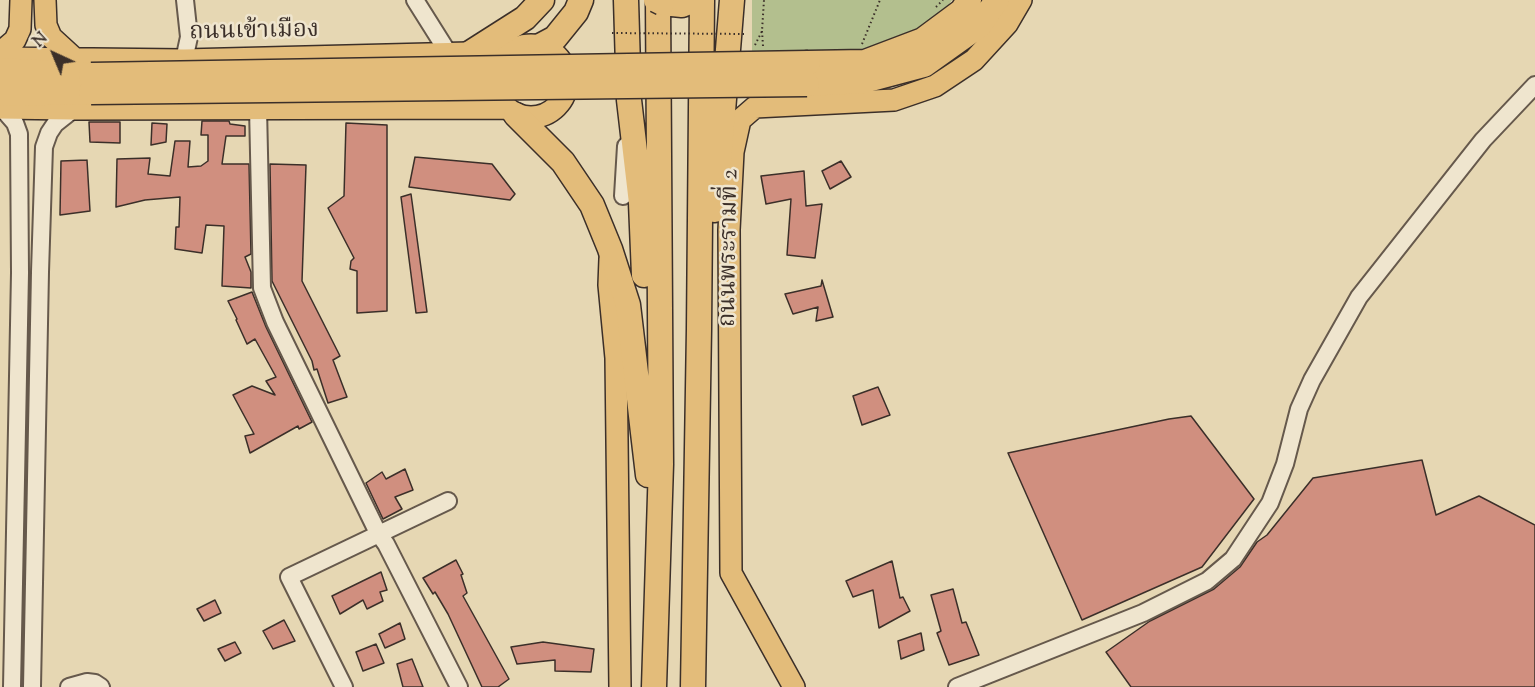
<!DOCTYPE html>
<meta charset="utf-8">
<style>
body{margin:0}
#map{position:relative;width:1535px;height:687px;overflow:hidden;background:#e6d7b3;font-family:"Sorts Mill Goudy",serif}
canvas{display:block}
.north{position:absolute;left:24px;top:24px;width:60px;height:60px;-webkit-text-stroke:4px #efe5ce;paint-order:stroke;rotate:316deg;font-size:16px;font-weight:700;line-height:24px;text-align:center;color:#3b2f29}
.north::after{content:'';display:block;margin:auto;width:21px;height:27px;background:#3b2f29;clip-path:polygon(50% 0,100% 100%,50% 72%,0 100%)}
</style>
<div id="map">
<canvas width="1535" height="687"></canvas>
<div class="north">N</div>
</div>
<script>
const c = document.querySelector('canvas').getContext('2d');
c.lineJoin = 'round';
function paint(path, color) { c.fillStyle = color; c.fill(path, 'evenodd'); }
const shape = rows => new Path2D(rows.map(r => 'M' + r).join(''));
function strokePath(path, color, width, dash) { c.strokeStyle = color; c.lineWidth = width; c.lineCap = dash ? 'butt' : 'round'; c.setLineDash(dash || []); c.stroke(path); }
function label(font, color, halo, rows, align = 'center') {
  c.font = font + ' "Sorts Mill Goudy","Noto Serif Thai",serif'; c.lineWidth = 5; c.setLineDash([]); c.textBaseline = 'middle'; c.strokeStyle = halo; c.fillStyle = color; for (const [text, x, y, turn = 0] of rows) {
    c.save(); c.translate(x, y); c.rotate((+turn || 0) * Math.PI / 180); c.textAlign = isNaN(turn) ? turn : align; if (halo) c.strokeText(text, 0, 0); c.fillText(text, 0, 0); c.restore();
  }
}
paint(shape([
 [752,0,952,0,942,14,925,28,877,52,752,59]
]), '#b3bf8e');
const building = shape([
 [202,121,229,121,230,124,245,126,245,136,226,136,222,164,249,164,251,254,245,257,251,272,251,288,222,286,224,226,206,225,202,253,175,249,176,227,179,227,180,197,145,200,116,207,117,159,150,158,148,174,170,176,175,141,190,141,188,167,201,166,208,161,208,135,201,135,202,121],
 [89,122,120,122,120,143,90,142,89,122],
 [152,123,167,124,166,142,151,145,152,123],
 [346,123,387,125,387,311,357,313,357,271,350,269,351,261,354,258,328,208,344,196,346,123],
 [415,157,492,164,515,194,510,200,409,187,415,157],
 [87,160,90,211,60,215,61,161,87,160],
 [841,161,851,177,830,189,822,171,841,161],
 [270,164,306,165,302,281,340,356,333,360,347,397,328,403,317,369,314,370,312,361,272,281,270,164],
 [804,171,806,206,822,204,815,258,787,255,791,199,766,204,761,176,804,171],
 [411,194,427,312,416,313,401,197,411,194],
 [822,280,833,317,816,321,818,307,793,314,785,294,821,286,822,280],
 [252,292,266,327,312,422,299,429,298,426,250,453,245,436,254,434,233,395,252,386,275,395,266,381,276,377,255,339,247,344,236,320,237,319,228,301,252,292],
 [878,387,890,415,862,425,853,396,878,387],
 [1191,416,1254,499,1202,567,1082,620,1008,453,1169,419,1191,416],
 [1422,460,1436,515,1479,496,1535,525,1535,687,1131,687,1106,652,1150,621,1214,589,1240,567,1257,542,1267,535,1313,478,1422,460],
 [405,469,413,490,395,497,402,509,383,519,366,483,382,472,386,479,405,469],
 [456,560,463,574,461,575,467,593,463,596,509,679,498,687,482,687,448,614,435,592,433,594,423,578,456,560],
 [892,561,900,598,903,597,910,611,879,628,873,590,853,597,846,581,892,561],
 [381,572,387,590,380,592,383,601,367,609,363,600,340,614,332,596,381,572],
 [953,589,962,623,966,622,979,655,949,665,937,633,941,631,931,595,953,589],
 [215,600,221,613,204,621,197,609,215,600],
 [284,620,295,641,273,649,263,631,284,620],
 [400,623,405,639,385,648,379,634,400,623],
 [921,633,924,650,901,659,898,641,921,633],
 [235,642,241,653,225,661,218,649,235,642],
 [543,642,594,649,591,672,555,671,555,660,517,664,511,647,543,642],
 [376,644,384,663,363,671,356,652,376,644],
 [412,659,423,687,403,687,397,664,412,659]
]);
paint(building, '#d08f7f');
strokePath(building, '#3b2f29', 1.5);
const minor = shape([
 [415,0,449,54],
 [184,60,189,37,185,0],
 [2,108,15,123,19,134,20,273,12,687],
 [258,108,262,288,275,322,378,533,386,544,459,687],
 [623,196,626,146],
 [32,687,40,272,44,147,49,133,55,124,74,109],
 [69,687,87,682,95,683,101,687],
 [344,687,289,577,448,501],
 [957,687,1143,613,1207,581,1233,559,1270,503,1285,464,1299,409,1312,380,1359,297,1483,140,1535,85]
]);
const major = shape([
 [45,0,46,25,51,37,75,59],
 '495 81a36 36 0 1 1 72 0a36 36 0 1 1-72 0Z',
 [0,53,15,40,20,29,21,0],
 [0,58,184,60,509,52],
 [0,108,74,109,506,108],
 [610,259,609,285,616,358,620,687],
 [794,687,731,573,729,230,733,152,740,120,755,107,894,100,935,86,974,60,1007,24,1021,0]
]);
const highway = shape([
 [626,0,629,100,641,203,644,275],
 [662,3,682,5,694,0],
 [540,46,555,38,576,12,581,0],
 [470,53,525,18,542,0],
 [808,63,865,62,923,40,962,11,969,0],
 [0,70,91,75],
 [807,84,864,81,924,65,980,25,997,0],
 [0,94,91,92],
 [516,115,563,162,592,205,610,249,628,305,648,475],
 [715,210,732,0],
 [654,687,661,464,658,0],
 [693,687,699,329,702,0]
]);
strokePath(minor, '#66594c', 20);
strokePath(major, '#3b2f29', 24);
strokePath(highway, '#3b2f29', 27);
strokePath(shape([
 [936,7,943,0],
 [762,31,763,46],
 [862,44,880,0],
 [755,45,762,31,764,0]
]), '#3b2f29', 2, [1.5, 3]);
strokePath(minor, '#efe5ce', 16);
strokePath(major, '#e3bc7a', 21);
strokePath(highway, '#e3bc7a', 24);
const highwayBridge = shape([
 [656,0,662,3],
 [91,75,808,63],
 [91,92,807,84]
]);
strokePath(highwayBridge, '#3b2f29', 27, []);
strokePath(shape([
 [612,33,746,34]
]), '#3b2f29', 2, [1.5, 3]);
strokePath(highwayBridge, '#e3bc7a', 24);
label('24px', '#3b2f29', '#efe5ce', [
 ["ถนนเข้าเมือง",254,33,-1],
 ["ถนนพระรามที่ 2",731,248,-89]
]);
</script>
